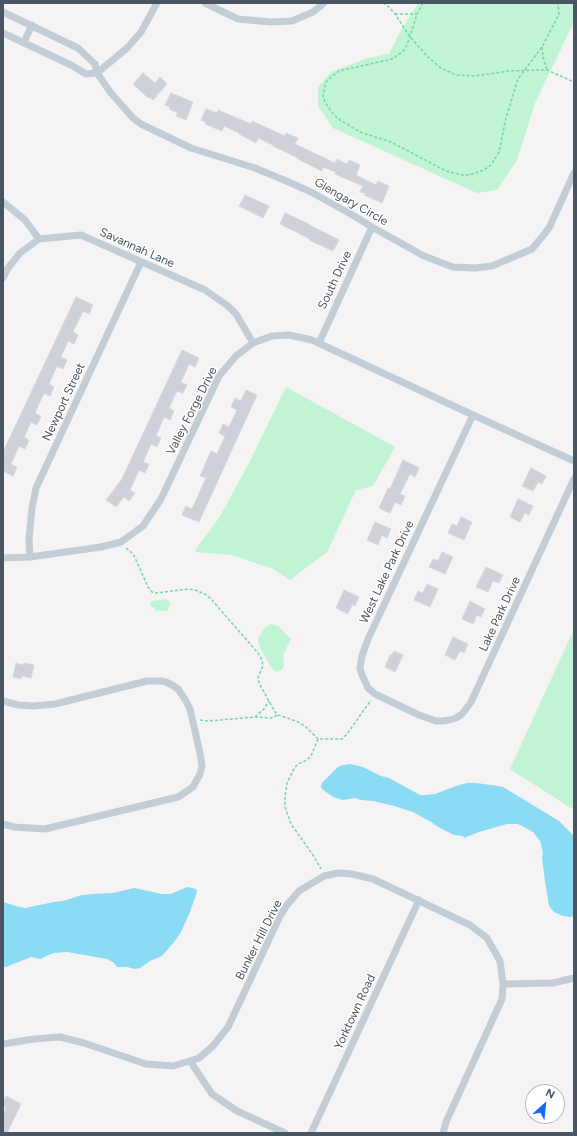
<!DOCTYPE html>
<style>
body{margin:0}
#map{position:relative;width:577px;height:1136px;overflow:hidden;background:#f5f3f3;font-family:Figtree,sans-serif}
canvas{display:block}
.frame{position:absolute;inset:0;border:4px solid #495562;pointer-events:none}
.north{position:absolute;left:525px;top:1084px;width:40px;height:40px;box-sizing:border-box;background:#fff;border:1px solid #b6bbc0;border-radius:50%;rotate:27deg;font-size:11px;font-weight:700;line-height:16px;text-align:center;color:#495562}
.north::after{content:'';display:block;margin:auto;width:14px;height:18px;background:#0e6df4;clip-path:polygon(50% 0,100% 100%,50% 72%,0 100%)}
</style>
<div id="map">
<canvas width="577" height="1136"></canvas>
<div class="frame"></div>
<div class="north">N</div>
</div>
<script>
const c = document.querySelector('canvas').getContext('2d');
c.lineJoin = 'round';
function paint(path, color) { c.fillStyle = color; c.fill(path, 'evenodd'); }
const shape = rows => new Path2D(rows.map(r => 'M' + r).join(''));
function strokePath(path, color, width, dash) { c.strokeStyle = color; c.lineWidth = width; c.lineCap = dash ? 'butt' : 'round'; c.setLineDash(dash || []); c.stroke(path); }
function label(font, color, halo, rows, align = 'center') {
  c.font = font + ' Figtree,sans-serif'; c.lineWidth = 3; c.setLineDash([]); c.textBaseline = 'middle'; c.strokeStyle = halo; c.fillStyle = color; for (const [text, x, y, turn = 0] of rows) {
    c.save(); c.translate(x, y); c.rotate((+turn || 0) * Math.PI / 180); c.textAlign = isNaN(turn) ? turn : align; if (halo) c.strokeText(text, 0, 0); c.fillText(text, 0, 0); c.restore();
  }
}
paint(shape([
 [418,3,574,3,574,22,535,103,517,160,497,190,477,193,333,128,318,106,318,87,331,72,368,58,389,54,400,32],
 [286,387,395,447,373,486,356,490,327,552,290,580,273,569,232,555,195,552,198,546,219,518,249,463],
 [166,599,171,603,167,611,157,611,150,605,152,601],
 [271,624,278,626,291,639,283,655,284,666,282,670,276,672,271,667,260,648,258,639,264,628],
 [574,629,574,810,510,769]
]), '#c0f4d5');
paint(shape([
 [350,764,363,767,381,776,389,778,420,795,426,795,435,794,456,786,467,783,476,783,498,786,503,787,518,796,559,821,574,836,574,916,570,917,563,916,554,912,549,906,545,881,542,857,543,854,541,844,540,841,533,832,526,828,518,824,507,824,479,832,464,838,463,836,454,835,440,828,431,822,413,812,394,806,373,801,361,800,355,798,343,800,333,797,322,789,321,787,322,783,339,766],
 [188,887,196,889,197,892,190,912,181,932,175,941,162,956,150,961,140,968,135,969,127,967,117,967,114,963,107,959,67,952,54,953,46,956,41,959,31,957,6,967,3,966,3,902,16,906,25,908,54,902,63,901,82,895,93,894,113,893,134,888,162,894,170,894]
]), '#8adbf3');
const building = shape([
 [143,73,155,83,160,77,167,84,153,100,149,97,148,98,133,84,143,73],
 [171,93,193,102,186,120,176,116,178,113,169,109,170,107,165,105,171,93],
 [206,109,217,113,218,110,251,124,252,121,285,136,286,133,298,138,295,144,335,163,337,159,347,164,349,160,360,165,356,175,376,185,378,181,389,186,382,203,364,195,365,193,360,192,363,186,335,174,336,172,323,167,322,171,298,159,298,158,273,146,273,145,258,138,256,143,239,134,239,133,224,126,222,131,205,124,206,122,201,120,206,109],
 [245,195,269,206,263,218,239,206,245,195],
 [285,213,309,224,309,225,339,240,333,251,309,240,310,239,280,224,285,213],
 [76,297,93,305,89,314,83,311,73,332,78,335,74,344,68,341,61,357,67,360,63,369,57,366,49,384,54,387,50,396,44,393,35,413,41,416,37,425,31,422,24,437,29,440,25,449,19,446,11,464,17,467,13,476,3,471,3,452,76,297],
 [182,350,199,358,195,367,189,364,181,382,187,385,183,393,177,391,169,408,174,411,170,420,164,417,156,436,161,438,157,447,151,444,143,462,149,464,145,473,139,470,130,490,135,493,129,501,124,497,116,507,106,500,122,479,182,350],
 [246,390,257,395,199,522,182,515,186,506,192,509,206,478,200,476,207,460,211,451,217,454,225,436,219,433,223,424,229,427,237,410,231,407,235,398,241,401,246,390],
 [403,460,419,468,415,477,410,474,400,494,405,496,401,505,395,502,390,513,379,508,388,488,390,489,403,460],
 [531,468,546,476,542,484,538,482,533,491,522,486,531,468],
 [518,499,533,506,529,515,525,513,520,522,510,517,518,499],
 [461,517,472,522,464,540,448,533,452,524,457,526,461,517],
 [375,522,391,529,387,538,382,535,378,545,367,540,375,522],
 [442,552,453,557,445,574,429,567,433,559,438,561,442,552],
 [486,567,503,575,499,583,493,581,488,592,476,587,486,567],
 [427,584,438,589,430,607,414,600,418,591,423,593,427,584],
 [344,590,359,597,355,606,352,605,348,614,336,608,344,590],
 [470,601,485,609,481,617,477,615,473,624,462,619,470,601],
 [453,637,468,644,464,653,460,651,455,660,445,655,453,637],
 [394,651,403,655,395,672,385,667,390,655,392,655,394,651],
 [16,663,23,665,24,663,34,665,31,678,22,676,21,679,13,677,16,663],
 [6,1096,21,1104,7,1133,3,1133,3,1114,6,1108,3,1106,3,1102,6,1096]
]);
paint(building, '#ced2d8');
strokePath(building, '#d6d8de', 1);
strokePath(shape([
 [383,3,389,7,395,14,410,37,428,57,441,68,456,75,475,76,509,71,541,70,547,70,574,82],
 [423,3,417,14,410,37,405,49,402,52,392,59,339,71,331,77,326,82,325,86,323,96,325,102,331,111,337,118,360,132,391,142,446,171,462,175,469,175,484,170,491,165,499,152,506,118,518,79,542,47,559,14,558,3],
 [395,14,417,14],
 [542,47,543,57,547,70],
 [126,548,133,554,136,560,148,587,152,592,157,593,188,589,195,590,205,594,211,599,258,653,262,660,263,666,258,677,259,683,275,712,278,715,296,721,305,726,318,739,342,739,347,734,371,700],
 [255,717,264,709,269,701],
 [200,720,208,721,255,717,271,718,278,715],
 [318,739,311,756,307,760,298,764,295,767,287,783,285,797,285,807,291,824,313,855,321,869]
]), '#75d5a8', 1.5, [3, 2]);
strokePath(shape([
 [205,3,238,19,271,22,292,21,313,12,324,3],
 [3,12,78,48,95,64,97,73,111,93,133,118,141,124,191,148,255,168,291,183,311,192,349,213,372,227,424,256,453,267,475,268,492,266,532,249,546,232,550,226,574,173],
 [3,33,71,65,86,74,97,73],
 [24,42,32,25],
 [97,73,127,48,141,32,157,3],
 [3,202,25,220,39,239],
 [3,278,8,268,20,253,39,239,81,235,205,290,228,306,236,314,253,343],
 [319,343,372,227],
 [473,415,368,639,362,656,360,668,362,675,368,688,375,694,419,715,436,721,443,721,449,720,456,718,462,714,471,702,574,479],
 [30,557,29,539,32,508,36,488,141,262],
 [3,558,30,557,101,547,121,542,143,526,161,499,219,376,236,356,253,343,272,336,289,335,312,340,473,415,574,461],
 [3,701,18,705,34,706,55,704,147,681,161,681,166,682,172,685,178,689,186,701,190,709,200,753,202,766,200,774,193,787,178,797,45,829,14,827,3,824],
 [503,984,553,983,574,978],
 [3,1044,34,1039,60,1037,84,1043,146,1064,173,1066,199,1058,213,1046,228,1027,280,916,287,905,299,891,324,876,338,873,352,874,373,879,470,925,487,938,500,961,503,984,502,999,446,1122,443,1133],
 [190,1061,212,1094,237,1111,285,1133],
 [311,1133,419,900]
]), '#c3cdd5', 7);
label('12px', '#495562', '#fff', [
 ["Glengary Circle",351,202,30],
 ["Savannah Lane",137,248,24],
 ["South Drive",335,280,-65],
 ["Newport Street",64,402,-65],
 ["Valley Forge Drive",192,411,-63],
 ["West Lake Park Drive",387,572,-65],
 ["Lake Park Drive",500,614,-65],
 ["Bunker Hill Drive",259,940,-63],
 ["Yorktown Road",355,1012,-65]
]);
</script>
